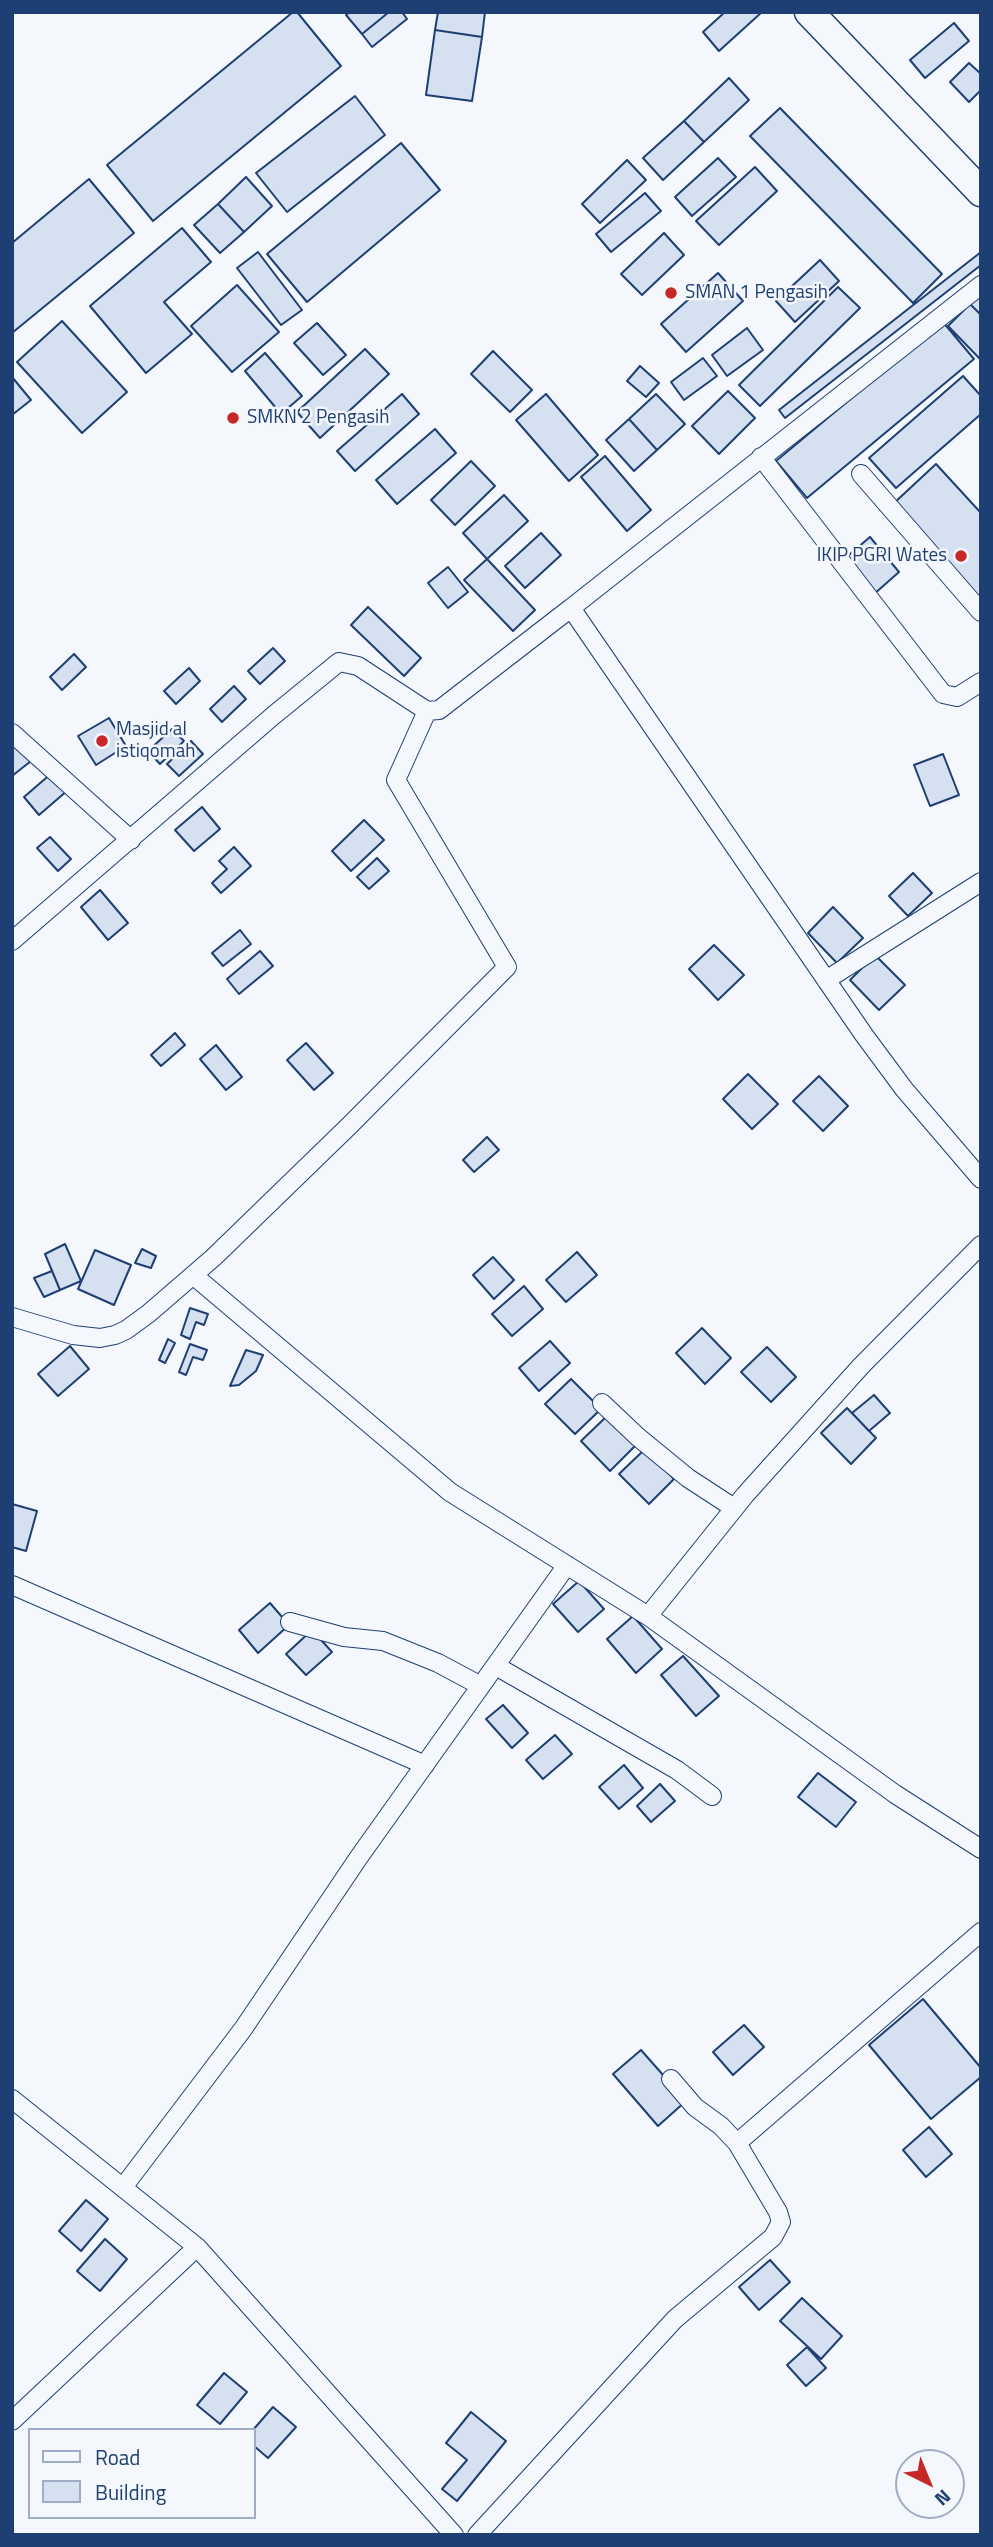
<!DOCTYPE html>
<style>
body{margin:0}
#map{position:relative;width:993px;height:2547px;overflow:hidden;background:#f4f7fb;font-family:"Titillium Web",sans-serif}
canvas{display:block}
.frame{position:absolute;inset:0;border:14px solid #1d3f73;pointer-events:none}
.legend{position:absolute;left:28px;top:2428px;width:228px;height:91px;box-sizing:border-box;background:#f4f7fb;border:2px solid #9eadc5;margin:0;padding:9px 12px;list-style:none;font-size:21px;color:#1d3f73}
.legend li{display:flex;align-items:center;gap:14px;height:35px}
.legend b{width:35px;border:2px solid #9eadc5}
.north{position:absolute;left:895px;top:2449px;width:70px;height:70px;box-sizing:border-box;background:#f4f7fb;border:2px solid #9eadc5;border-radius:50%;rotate:137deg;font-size:19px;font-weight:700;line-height:28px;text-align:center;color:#1d3f73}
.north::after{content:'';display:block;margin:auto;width:24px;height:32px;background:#c62828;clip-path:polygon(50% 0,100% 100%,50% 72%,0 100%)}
</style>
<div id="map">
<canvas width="993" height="2547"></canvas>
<div class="frame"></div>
<ul class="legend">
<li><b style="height:9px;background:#f4f7fb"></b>Road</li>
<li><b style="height:19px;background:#d5e0f0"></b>Building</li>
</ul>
<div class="north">N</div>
</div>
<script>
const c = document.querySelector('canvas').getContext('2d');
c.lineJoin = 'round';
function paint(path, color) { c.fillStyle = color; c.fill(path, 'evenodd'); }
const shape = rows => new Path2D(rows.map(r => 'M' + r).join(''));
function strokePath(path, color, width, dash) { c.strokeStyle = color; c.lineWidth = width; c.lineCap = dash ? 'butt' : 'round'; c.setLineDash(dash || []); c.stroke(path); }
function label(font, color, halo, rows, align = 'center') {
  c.font = font + ' "Titillium Web",sans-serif'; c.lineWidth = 5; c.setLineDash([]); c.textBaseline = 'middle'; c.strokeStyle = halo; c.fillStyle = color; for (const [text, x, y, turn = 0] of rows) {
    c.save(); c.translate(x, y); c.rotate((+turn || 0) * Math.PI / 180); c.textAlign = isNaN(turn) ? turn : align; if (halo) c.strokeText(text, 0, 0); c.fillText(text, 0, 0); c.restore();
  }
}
const building = shape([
 [293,12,297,12,341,66,153,221,107,165,293,12],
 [350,12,389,12,362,34,346,15,350,12],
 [389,12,402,12,407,19,372,47,362,34,389,12],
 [438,12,485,12,482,37,435,30,438,12],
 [725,12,762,12,719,51,703,32,725,12],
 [954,23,969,41,925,78,910,60,954,23],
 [435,30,482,37,472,101,426,95,435,30],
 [969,63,981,74,981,90,969,102,950,82,969,63],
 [729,78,749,100,704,142,684,121,729,78],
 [355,96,385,135,287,212,256,173,355,96],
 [780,108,942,274,913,303,750,136,780,108],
 [684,121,704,142,663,180,643,158,684,121],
 [401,143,440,190,307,302,267,254,401,143],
 [718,158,736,177,692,216,675,197,718,158],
 [627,160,646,180,600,223,582,204,627,160],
 [755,167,777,191,719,245,696,221,755,167],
 [246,177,272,206,244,232,218,204,246,177],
 [89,179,134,233,12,333,12,243,89,179],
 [645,193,661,211,611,252,596,234,645,193],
 [218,204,244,232,220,253,194,225,218,204],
 [182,228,211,262,164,302,192,334,146,373,90,306,182,228],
 [664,233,684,255,642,295,621,274,664,233],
 [258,252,302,310,281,325,237,268,258,252],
 [981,252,981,265,785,418,779,410,981,252],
 [820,260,839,281,795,322,776,301,820,260],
 [718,273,743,301,686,352,661,324,718,273],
 [237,285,279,332,232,372,191,326,237,285],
 [838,287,860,308,760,406,739,385,838,287],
 [981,293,981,315,970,304,981,293],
 [970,304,981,315,981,360,948,326,970,304],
 [62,321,127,392,82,433,17,362,62,321],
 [943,322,974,359,807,498,776,461,943,322],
 [317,323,346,355,323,375,294,343,317,323],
 [747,328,763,350,727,376,712,355,747,328],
 [365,349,389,374,320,438,297,412,365,349],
 [493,351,532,390,510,412,471,374,493,351],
 [265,353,302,396,281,414,245,371,265,353],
 [703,358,717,376,684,400,671,382,703,358],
 [640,366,659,383,646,397,627,381,640,366],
 [963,376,981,396,981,414,896,488,869,458,963,376],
 [12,377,31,400,12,415,12,377],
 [728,391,755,418,719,454,692,426,728,391],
 [402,394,419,414,355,471,337,451,402,394],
 [546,394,598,455,569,481,516,420,546,394],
 [656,394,685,424,657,450,629,419,656,394],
 [629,419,657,450,634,471,606,440,629,419],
 [435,429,456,453,397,504,376,480,435,429],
 [605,456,651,510,627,531,581,477,605,456],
 [471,461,495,486,455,525,431,500,471,461],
 [936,464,981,513,981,599,893,504,936,464],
 [504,495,528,521,487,559,463,533,504,495],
 [541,533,561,555,525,588,505,566,541,533],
 [870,537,899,572,873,595,843,560,870,537],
 [487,559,535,610,513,631,464,580,487,559],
 [448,567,468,592,448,608,428,583,448,567],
 [368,607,421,658,404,676,351,625,368,607],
 [273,648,285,661,260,684,248,671,273,648],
 [74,654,86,667,62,690,50,677,74,654],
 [189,668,200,681,176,704,164,691,189,668],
 [234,686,246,699,222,722,210,709,234,686],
 [109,718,126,746,96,765,78,736,109,718],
 [172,729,184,741,160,764,148,751,172,729],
 [12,741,31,761,12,776,12,741],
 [191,741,203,754,179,776,167,764,191,741],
 [943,754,959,795,930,806,914,765,943,754],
 [53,772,68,790,39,815,24,797,53,772],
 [202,807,220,829,194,851,175,830,202,807],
 [364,820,384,840,351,871,332,851,364,820],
 [50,837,71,859,58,871,37,848,50,837],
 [234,847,251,866,221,893,212,883,227,869,219,861,234,847],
 [377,858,389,871,369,889,357,877,377,858],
 [913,873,932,893,908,916,889,896,913,873],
 [100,890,128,923,108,940,81,907,100,890],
 [833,907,863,938,837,963,808,933,833,907],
 [240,930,251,944,223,966,212,953,240,930],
 [714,945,744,975,718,1000,689,969,714,945],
 [260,951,273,966,239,994,227,979,260,951],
 [875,955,905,985,879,1010,850,980,875,955],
 [175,1033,185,1045,161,1066,151,1055,175,1033],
 [306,1043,333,1073,314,1090,287,1060,306,1043],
 [216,1045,242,1077,226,1090,200,1059,216,1045],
 [748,1074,778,1104,752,1129,723,1099,748,1074],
 [819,1076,848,1106,823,1131,793,1101,819,1076],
 [487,1137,499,1150,474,1172,463,1160,487,1137],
 [65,1244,81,1281,60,1290,45,1254,65,1244],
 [142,1249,156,1256,151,1268,135,1263,142,1249],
 [95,1250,131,1265,114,1305,78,1289,95,1250],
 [577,1252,597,1275,566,1302,546,1280,577,1252],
 [493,1257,514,1280,494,1299,473,1275,493,1257],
 [52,1271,60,1290,44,1297,34,1278,52,1271],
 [524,1286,543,1309,512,1336,492,1314,524,1286],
 [190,1308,208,1314,204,1325,196,1322,190,1339,181,1335,190,1308],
 [702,1328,731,1358,705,1384,676,1353,702,1328],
 [168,1339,175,1343,165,1363,159,1360,168,1339],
 [550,1341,570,1363,539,1391,519,1368,550,1341],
 [190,1344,207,1350,203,1360,193,1357,186,1375,179,1372,190,1344],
 [70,1346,89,1369,58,1396,38,1374,70,1346],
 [767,1347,796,1377,771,1402,741,1372,767,1347],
 [246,1350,263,1355,256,1371,239,1385,230,1386,246,1350],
 [571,1379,601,1409,575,1434,545,1404,571,1379],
 [874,1395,890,1413,869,1431,852,1413,874,1395],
 [847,1408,876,1438,851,1464,821,1433,847,1408],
 [607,1416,636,1445,610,1471,581,1441,607,1416],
 [645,1449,674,1479,649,1504,619,1474,645,1449],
 [12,1504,37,1511,26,1551,12,1547,12,1504],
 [579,1581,604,1609,578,1632,553,1604,579,1581],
 [270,1603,289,1625,258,1653,239,1630,270,1603],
 [633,1616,662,1649,636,1673,607,1639,633,1616],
 [312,1630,332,1652,306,1675,286,1654,312,1630],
 [683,1656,719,1696,696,1716,661,1675,683,1656],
 [503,1705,528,1733,512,1748,486,1719,503,1705],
 [555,1735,572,1754,543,1779,526,1760,555,1735],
 [624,1765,643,1788,619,1809,599,1787,624,1765],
 [818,1773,856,1802,836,1827,798,1797,818,1773],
 [660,1784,675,1801,651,1822,637,1806,660,1784],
 [923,1999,981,2068,981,2077,931,2119,869,2045,923,1999],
 [744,2025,764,2047,733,2075,713,2052,744,2025],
 [641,2050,686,2101,658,2126,613,2074,641,2050],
 [929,2127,952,2154,926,2177,903,2150,929,2127],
 [86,2200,108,2219,81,2251,59,2231,86,2200],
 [105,2239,127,2259,100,2291,77,2271,105,2239],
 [770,2260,790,2282,759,2310,739,2287,770,2260],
 [802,2298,842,2336,821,2359,780,2321,802,2298],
 [807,2347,826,2368,806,2386,787,2365,807,2347],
 [224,2373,247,2392,220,2424,197,2405,224,2373],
 [273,2407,296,2427,268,2458,254,2446,253,2430,273,2407],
 [471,2412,506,2441,457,2501,442,2489,467,2460,446,2443,471,2412]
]);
paint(building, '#d5e0f0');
strokePath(building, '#1d3f73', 2);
const minor = shape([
 [981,285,571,608,864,1035,904,1089,981,1179],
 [761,457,943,694,957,697,981,682],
 [861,474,981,612],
 [12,733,131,840],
 [12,941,274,715,339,662,358,666,427,711,439,710,571,608],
 [826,980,981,882],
 [193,1275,450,1492,648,1616,895,1794,981,1849],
 [12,1317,73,1335,100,1338,115,1335,126,1330,148,1314,214,1257,350,1125,507,967,396,780,427,711],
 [602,1403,638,1437,688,1478,734,1508],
 [12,1585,425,1765],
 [648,1616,745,1495,861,1366,981,1245],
 [290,1622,344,1637,383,1641,438,1663,481,1686],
 [496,1666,677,1770,712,1796],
 [12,2099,197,2247,454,2535],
 [737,2143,981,1932],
 [124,2186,243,2029,359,1857,567,1565],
 [12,2421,197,2247],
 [477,2535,675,2319,773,2237,781,2222,778,2212,737,2143,721,2126,695,2107,671,2079]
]);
const primary = shape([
 [809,12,981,192]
]);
strokePath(minor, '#1d3f73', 20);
strokePath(primary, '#1d3f73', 31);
strokePath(minor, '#f4f7fb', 18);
strokePath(primary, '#f4f7fb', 28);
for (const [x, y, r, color] of [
 [671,293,7,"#c62828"],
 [233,418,7,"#c62828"],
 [961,556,7,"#c62828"],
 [102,741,7,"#c62828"]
]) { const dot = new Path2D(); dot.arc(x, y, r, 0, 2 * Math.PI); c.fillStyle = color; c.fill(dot); strokePath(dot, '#f4f7fb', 2.5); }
label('19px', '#1d3f73', '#f4f7fb', [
 ["SMAN 1 Pengasih",685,293],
 ["SMKN 2 Pengasih",247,418],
 ["IKIP PGRI Wates",947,556,"right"],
 ["Masjid al",116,730],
 ["istiqomah",116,752]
], 'left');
</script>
